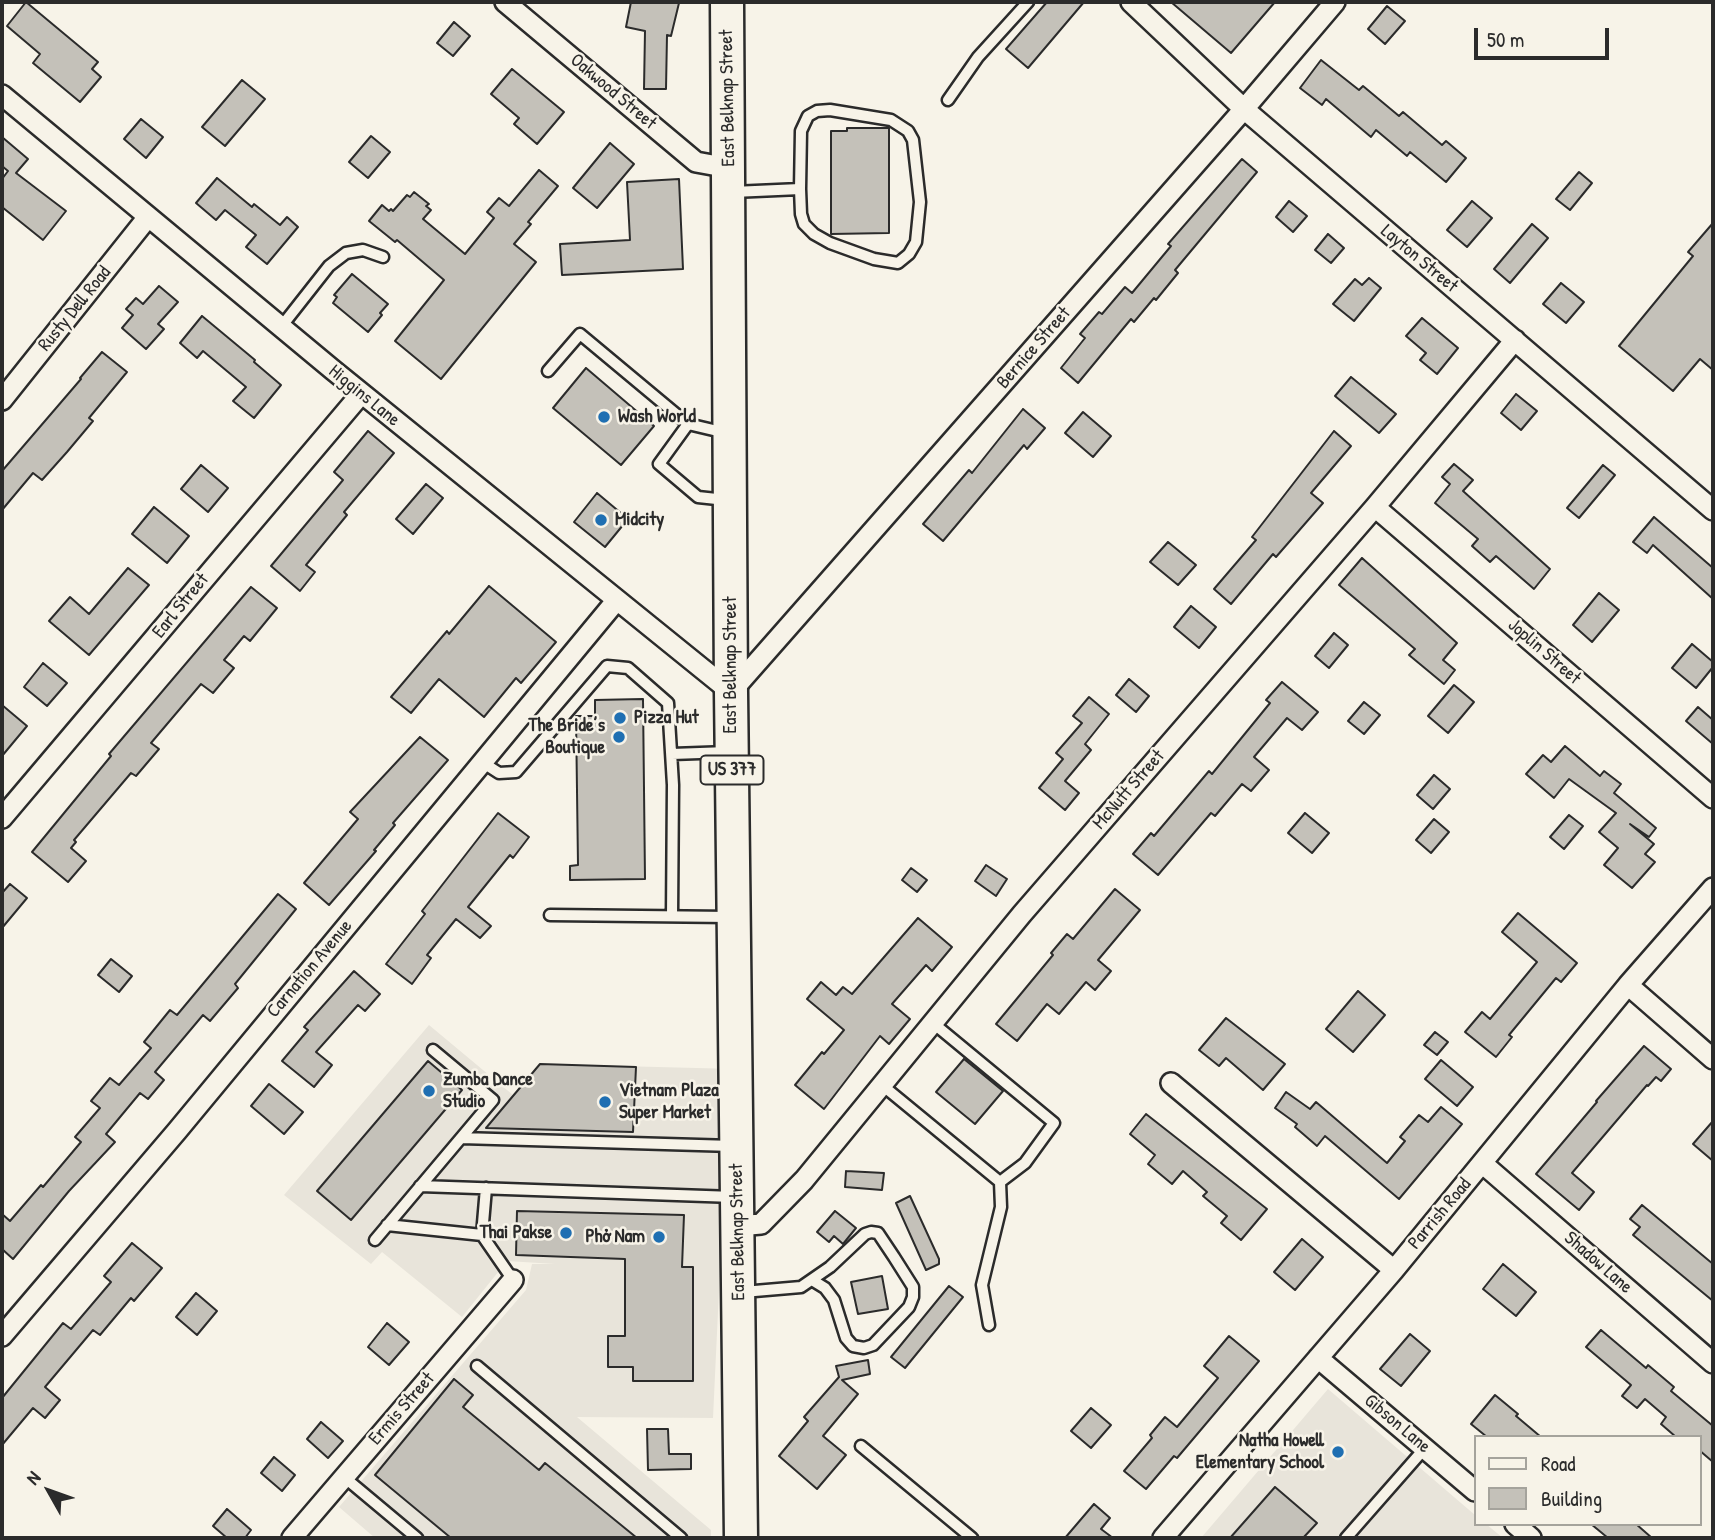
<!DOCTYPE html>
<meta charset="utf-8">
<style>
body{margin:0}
#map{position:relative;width:1715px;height:1540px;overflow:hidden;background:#f7f3e8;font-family:"Patrick Hand",sans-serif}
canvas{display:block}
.frame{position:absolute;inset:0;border:4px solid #2b2b2b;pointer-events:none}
.legend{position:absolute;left:1474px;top:1435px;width:228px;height:91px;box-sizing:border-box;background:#f7f3e8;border:2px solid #a5a39c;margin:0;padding:9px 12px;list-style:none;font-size:21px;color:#2b2b2b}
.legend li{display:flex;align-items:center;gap:14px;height:35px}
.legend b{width:35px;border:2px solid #a5a39c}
.north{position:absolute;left:14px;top:1456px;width:70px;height:70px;-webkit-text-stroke:5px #f7f3e8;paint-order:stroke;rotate:310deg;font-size:19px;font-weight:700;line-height:28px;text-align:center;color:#2b2b2b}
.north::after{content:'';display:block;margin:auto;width:24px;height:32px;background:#2b2b2b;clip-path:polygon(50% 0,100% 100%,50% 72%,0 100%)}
.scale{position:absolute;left:1474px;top:28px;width:135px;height:32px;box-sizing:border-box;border:4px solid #2b2b2b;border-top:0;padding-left:9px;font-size:21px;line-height:24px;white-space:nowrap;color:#2b2b2b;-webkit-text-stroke:5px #f7f3e8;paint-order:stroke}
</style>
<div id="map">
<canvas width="1715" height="1540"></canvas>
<div class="frame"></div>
<ul class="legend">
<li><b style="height:9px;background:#f7f3e8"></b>Road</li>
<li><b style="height:19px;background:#c4c1b9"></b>Building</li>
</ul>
<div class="north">N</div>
<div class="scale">50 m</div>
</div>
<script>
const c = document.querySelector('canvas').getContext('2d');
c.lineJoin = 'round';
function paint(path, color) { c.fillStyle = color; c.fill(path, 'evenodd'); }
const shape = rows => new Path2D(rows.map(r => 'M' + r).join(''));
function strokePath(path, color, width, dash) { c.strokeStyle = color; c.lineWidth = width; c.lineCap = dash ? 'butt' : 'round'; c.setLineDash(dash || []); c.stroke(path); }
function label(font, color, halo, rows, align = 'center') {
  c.font = font + ' "Patrick Hand",sans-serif'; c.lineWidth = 5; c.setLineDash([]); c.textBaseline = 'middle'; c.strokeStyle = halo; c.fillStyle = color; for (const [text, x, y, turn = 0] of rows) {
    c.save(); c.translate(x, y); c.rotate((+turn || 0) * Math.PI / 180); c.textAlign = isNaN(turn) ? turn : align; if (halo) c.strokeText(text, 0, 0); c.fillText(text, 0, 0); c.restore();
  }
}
paint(shape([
 [429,1025,513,1095,540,1064,736,1069,739,1268,720,1269,713,1418,577,1417,711,1530,711,1538,375,1538,339,1507,526,1290,532,1264,555,1264,507,1261,462,1317,382,1252,371,1264,284,1195],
 [1328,1389,1475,1515,1475,1524,1486,1524,1503,1538,1201,1538]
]), '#e8e4da');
const building = shape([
 [26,2,98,62,92,69,101,77,80,102,33,63,40,54,7,26,26,2],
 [631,2,679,3,671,36,667,35,666,89,644,89,645,31,626,27,631,2],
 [1047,2,1084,2,1028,68,1006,49,1047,2],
 [1171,2,1275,2,1231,53,1171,2],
 [1387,6,1405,21,1385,44,1368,29,1387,6],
 [454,22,470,36,453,56,437,43,454,22],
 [1321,60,1359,90,1363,86,1399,116,1403,112,1442,145,1446,141,1466,158,1446,182,1410,152,1407,156,1376,130,1371,137,1326,99,1322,105,1300,88,1321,60],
 [512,69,564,112,537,144,514,124,519,118,491,94,512,69],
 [242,80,265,99,225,146,202,127,242,80],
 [141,119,163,137,146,158,124,139,141,119],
 [847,128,889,128,889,233,831,234,831,131,847,131,847,128],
 [371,136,390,152,368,178,349,162,371,136],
 [2,137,28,159,16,173,66,211,43,240,2,207,2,179,8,171,2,166,2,137],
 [610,143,634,164,597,208,573,188,610,143],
 [1242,159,1257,172,1175,270,1178,273,1156,300,1154,298,1134,322,1131,319,1078,383,1061,368,1085,338,1080,334,1099,312,1102,314,1125,287,1132,293,1171,246,1168,244,1242,159],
 [539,170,558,186,528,222,531,224,514,244,536,262,441,379,395,341,444,280,397,240,395,242,369,221,382,205,389,211,391,209,393,211,407,195,410,197,414,192,429,204,426,206,431,210,423,219,465,254,494,218,487,212,499,198,509,206,539,170],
 [1579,172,1592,183,1570,210,1556,199,1579,172],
 [217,178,252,207,254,204,280,225,287,217,298,227,267,264,246,247,256,235,225,210,216,220,196,203,217,178],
 [679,179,683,269,562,275,560,244,630,240,627,182,679,179],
 [1289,201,1307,216,1293,232,1276,217,1289,201],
 [1472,201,1492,218,1467,247,1447,230,1472,201],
 [1713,223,1713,370,1700,359,1673,391,1619,346,1693,256,1688,252,1713,223],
 [1532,224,1548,238,1510,283,1494,269,1532,224],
 [1328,234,1344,248,1331,263,1315,250,1328,234],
 [352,274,388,304,380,313,382,315,368,332,333,303,337,297,334,295,352,274],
 [1369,278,1381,288,1354,321,1333,304,1355,279,1362,285,1369,278],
 [1561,283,1584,302,1566,323,1543,304,1561,283],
 [159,286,178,302,158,324,164,329,146,349,122,328,133,315,126,309,136,298,143,304,159,286],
 [202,316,255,360,254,362,281,385,254,418,233,401,246,387,203,351,197,358,180,343,202,316],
 [1422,318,1458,348,1437,374,1420,360,1426,353,1406,336,1422,318],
 [102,352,127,372,89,418,93,421,67,452,42,480,33,473,2,510,2,471,81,379,80,378,102,352],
 [586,368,654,426,621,465,553,408,586,368],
 [1351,377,1396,414,1379,433,1335,396,1351,377],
 [1516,394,1537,411,1521,430,1501,413,1516,394],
 [1023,409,1045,428,1027,449,1024,445,943,541,923,524,969,470,972,473,1023,409],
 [1083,412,1111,436,1093,457,1065,433,1083,412],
 [368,431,394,453,344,512,347,515,306,565,315,572,300,591,271,566,343,480,334,472,368,431],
 [1334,431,1351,446,1311,493,1323,503,1276,557,1273,554,1231,604,1214,589,1256,540,1252,537,1334,431],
 [1454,464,1473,480,1463,491,1550,569,1534,589,1496,556,1490,562,1472,546,1478,539,1435,503,1450,484,1442,477,1454,464],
 [201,465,228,488,208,512,181,489,201,465],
 [1603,465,1615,475,1579,518,1567,508,1603,465],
 [426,484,443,498,413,534,396,519,426,484],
 [597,493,628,519,605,547,574,522,597,493],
 [154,507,189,536,167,563,132,534,154,507],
 [1654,517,1713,568,1713,599,1653,545,1647,553,1633,542,1654,517],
 [1168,542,1196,565,1178,585,1150,562,1168,542],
 [1362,558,1457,643,1443,660,1455,670,1444,684,1409,655,1415,649,1339,585,1362,558],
 [128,568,149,585,89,655,49,621,70,597,89,614,128,568],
 [489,586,556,642,521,683,516,678,484,717,439,679,411,713,391,697,447,631,449,634,489,586],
 [251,587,277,608,250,641,244,636,224,660,234,668,213,693,201,684,151,743,159,749,136,776,131,773,74,840,76,842,71,848,86,861,68,882,32,852,111,756,109,754,251,587],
 [1599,593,1619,610,1592,642,1573,625,1599,593],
 [1191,606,1216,627,1199,648,1174,627,1191,606],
 [1334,633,1348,645,1329,668,1315,656,1334,633],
 [1692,644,1713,662,1713,667,1696,688,1672,668,1692,644],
 [43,663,67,683,47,706,24,687,43,663],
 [1129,679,1149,696,1136,712,1116,695,1129,679],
 [1282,682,1318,712,1302,730,1287,718,1254,757,1269,770,1251,791,1242,784,1215,816,1211,813,1158,875,1133,854,1151,833,1154,836,1209,771,1212,774,1270,703,1266,700,1282,682],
 [1454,685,1474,702,1448,733,1428,716,1454,685],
 [1089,697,1109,714,1085,744,1091,750,1065,781,1079,793,1065,810,1039,788,1063,759,1056,753,1082,723,1073,716,1089,697],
 [643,699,645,879,570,880,570,866,578,865,576,716,595,716,595,700,643,699],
 [1364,702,1380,715,1364,734,1348,721,1364,702],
 [2,705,27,726,2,756,2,705],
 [1698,707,1713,720,1713,744,1686,721,1698,707],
 [420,737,448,760,393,823,395,825,374,850,376,851,329,905,304,883,358,819,350,812,420,737],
 [1565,746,1600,776,1604,771,1621,784,1614,793,1656,828,1649,837,1630,824,1654,844,1645,854,1655,862,1632,888,1604,865,1618,848,1599,832,1616,813,1569,779,1554,798,1526,774,1543,755,1551,762,1565,746],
 [1434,775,1450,789,1433,809,1417,795,1434,775],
 [498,813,529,837,513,858,510,855,468,907,491,926,480,938,456,919,427,955,431,958,412,984,386,964,425,914,422,911,498,813],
 [1305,813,1329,833,1312,853,1288,833,1305,813],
 [1569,815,1583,826,1564,849,1550,837,1569,815],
 [1434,819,1449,832,1431,853,1416,840,1434,819],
 [986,865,1007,879,996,896,975,881,986,865],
 [911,868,927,880,917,892,902,880,911,868],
 [10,884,27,898,2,928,2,893,10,884],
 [1115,889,1140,910,1098,960,1111,971,1095,990,1086,982,1059,1014,1047,1004,1017,1041,996,1024,1053,955,1051,953,1067,934,1073,939,1115,889],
 [278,894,296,909,235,984,238,988,210,1021,203,1015,155,1072,164,1080,148,1099,140,1093,106,1134,115,1142,69,1191,13,1259,2,1249,2,1214,10,1221,41,1185,43,1187,81,1142,75,1137,100,1108,91,1101,110,1078,119,1085,151,1048,144,1042,170,1010,177,1015,278,894],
 [1518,913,1577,963,1561,982,1556,978,1509,1035,1512,1037,1496,1057,1465,1032,1482,1012,1490,1019,1537,962,1502,932,1518,913],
 [918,918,952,947,932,971,926,965,892,1004,910,1019,889,1044,880,1036,824,1109,795,1085,822,1052,824,1054,844,1030,807,999,821,982,836,995,843,987,852,994,918,918],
 [111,959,132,976,119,992,98,975,111,959],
 [354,971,380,994,365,1011,358,1005,316,1052,332,1065,314,1087,282,1061,308,1030,304,1027,354,971],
 [1358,991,1385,1015,1353,1052,1326,1029,1358,991],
 [1226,1018,1285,1064,1263,1090,1226,1058,1219,1066,1199,1050,1226,1018],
 [1435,1032,1448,1042,1437,1055,1424,1045,1435,1032],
 [1644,1046,1671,1069,1661,1081,1656,1077,1648,1086,1647,1085,1572,1173,1594,1192,1579,1210,1536,1174,1597,1102,1596,1101,1644,1046],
 [964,1059,1003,1091,975,1124,936,1092,964,1059],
 [1441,1060,1473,1087,1457,1106,1425,1079,1441,1060],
 [428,1061,462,1090,351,1220,317,1191,428,1061],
 [540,1064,636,1067,633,1132,486,1128,540,1064],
 [269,1084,303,1112,284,1134,251,1106,269,1084],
 [1286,1092,1310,1109,1316,1102,1387,1163,1405,1141,1400,1137,1419,1115,1428,1122,1441,1107,1462,1124,1399,1199,1325,1136,1317,1146,1295,1127,1297,1124,1275,1108,1286,1092],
 [1146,1114,1267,1209,1241,1240,1221,1223,1227,1216,1203,1196,1207,1192,1183,1171,1172,1184,1148,1164,1155,1155,1130,1134,1146,1114],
 [1713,1121,1713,1161,1693,1144,1713,1121],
 [846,1171,884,1173,882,1190,845,1187,846,1171],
 [910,1196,939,1259,939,1264,926,1270,896,1203,910,1196],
 [1642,1205,1713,1264,1713,1301,1633,1235,1640,1227,1630,1219,1642,1205],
 [517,1211,684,1215,682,1267,693,1267,693,1381,633,1381,633,1367,608,1367,608,1336,625,1336,625,1259,516,1255,517,1211],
 [835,1211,856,1228,843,1244,834,1236,829,1242,817,1232,835,1211],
 [1302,1239,1323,1257,1295,1290,1274,1272,1302,1239],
 [132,1243,162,1268,134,1301,131,1298,100,1335,93,1330,45,1387,60,1400,45,1418,33,1408,2,1445,2,1398,63,1323,71,1329,111,1282,104,1276,132,1243],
 [1503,1264,1536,1292,1516,1316,1483,1289,1503,1264],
 [882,1276,888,1309,858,1314,851,1282,882,1276],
 [949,1286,963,1297,905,1368,891,1357,949,1286],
 [196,1293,217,1311,197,1335,176,1317,196,1293],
 [387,1323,409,1342,389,1365,368,1347,387,1323],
 [1601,1330,1646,1368,1648,1365,1674,1387,1671,1391,1713,1426,1713,1462,1699,1450,1699,1437,1676,1437,1661,1424,1666,1417,1645,1399,1637,1408,1622,1396,1631,1385,1586,1347,1601,1330],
 [1410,1334,1430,1351,1401,1386,1380,1369,1410,1334],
 [1229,1336,1259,1361,1177,1458,1174,1456,1146,1489,1124,1471,1152,1438,1150,1435,1165,1417,1177,1427,1218,1378,1204,1366,1229,1336],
 [868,1360,870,1374,842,1380,858,1394,823,1436,846,1455,817,1489,779,1456,808,1421,804,1417,839,1377,836,1366,868,1360],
 [454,1379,473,1395,463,1407,539,1470,545,1463,637,1538,451,1538,375,1475,454,1379],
 [1495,1395,1518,1414,1516,1416,1541,1437,1487,1437,1471,1424,1495,1395],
 [1091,1408,1111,1425,1091,1448,1071,1431,1091,1408],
 [321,1422,343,1441,328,1458,307,1439,321,1422],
 [647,1429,668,1429,669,1454,691,1454,691,1469,648,1470,647,1429],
 [274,1457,295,1475,282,1491,261,1473,274,1457],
 [1275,1487,1317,1523,1303,1538,1230,1538,1275,1487],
 [1094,1504,1110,1518,1101,1529,1113,1538,1065,1538,1094,1504],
 [227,1509,251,1530,245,1538,227,1538,213,1526,227,1509],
 [1591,1524,1636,1524,1652,1538,1608,1538,1591,1524]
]);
paint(building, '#c4c1b9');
strokePath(building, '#2b2b2b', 2);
const service = shape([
 [948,100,978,57,1028,2],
 [733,192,800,189,801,214,804,224,814,234,830,243,874,259,898,263,909,254,916,242,920,202,913,140,908,131,891,120,830,110,817,111,808,116,801,131,800,189],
 [281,327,329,266,346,253,363,250,383,257],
 [548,371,580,334,688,424,726,433],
 [688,424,659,464,698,497,726,500],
 [672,754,728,752],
 [482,762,499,773,516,772,607,666,628,668,668,703,673,785,672,916],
 [550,915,730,917],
 [882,1085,1000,1182,1025,1163,1054,1123,933,1023],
 [461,1138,733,1146],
 [420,1186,734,1197],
 [486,1188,482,1235,513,1280],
 [387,1225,482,1235],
 [375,1240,493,1100,433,1050],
 [743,1292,801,1287,830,1267,865,1234,871,1232,878,1233,894,1257,913,1287,913,1297,909,1307,873,1345,864,1348,853,1346,846,1338,834,1300,825,1288,812,1280],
 [989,1325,982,1285,1001,1207,1000,1182],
 [477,1366,681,1538],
 [861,1446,972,1538],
 [344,1477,417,1538],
 [1346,1538,1425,1448]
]);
const minor = shape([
 [505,2,696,162,729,168],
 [1131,2,1244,109,1713,510],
 [2,95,333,370,731,692,1244,109,1335,2],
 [2,400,148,217],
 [1375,507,1713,798],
 [2,818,361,394],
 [1628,985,1713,1059],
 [1171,1083,1394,1270],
 [1482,1163,1713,1363],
 [738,1226,761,1224,804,1180,1022,914,1375,507,1515,340],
 [2,1336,177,1131,616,601],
 [1318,1358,1475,1491],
 [1515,1524,1531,1538],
 [292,1538,513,1280],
 [1163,1538,1394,1270,1628,985,1713,888]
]);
const primary = shape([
 [727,2,731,692,741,1538]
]);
strokePath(service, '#2b2b2b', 15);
strokePath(minor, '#2b2b2b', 24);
strokePath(primary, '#2b2b2b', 37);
strokePath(service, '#f7f3e8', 10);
strokePath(minor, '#f7f3e8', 19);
strokePath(primary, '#f7f3e8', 32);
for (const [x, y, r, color] of [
 [604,417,7,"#1f6fb2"],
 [601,520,7,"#1f6fb2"],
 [620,718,7,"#1f6fb2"],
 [619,737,7,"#1f6fb2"],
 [429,1091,7,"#1f6fb2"],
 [605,1102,7,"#1f6fb2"],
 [566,1233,7,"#1f6fb2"],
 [659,1237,7,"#1f6fb2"],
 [1338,1452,7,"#1f6fb2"]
]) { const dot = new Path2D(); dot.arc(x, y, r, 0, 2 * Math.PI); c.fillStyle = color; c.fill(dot); strokePath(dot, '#f7f3e8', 2.5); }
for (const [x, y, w] of [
 [732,770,63]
]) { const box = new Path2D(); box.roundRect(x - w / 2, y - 14.5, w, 29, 5); c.fillStyle = '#f7f3e8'; c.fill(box); strokePath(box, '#2b2b2b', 2); }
label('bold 18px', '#2b2b2b', null, [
 ["US 377",732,770]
]);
label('19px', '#2b2b2b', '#f7f3e8', [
 ["Oakwood Street",613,92,40],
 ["East Belknap Street",728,98,-91],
 ["Layton Street",1419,259,40],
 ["Rusty Dell Road",75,309,-51],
 ["Bernice Street",1034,348,-49],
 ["Higgins Lane",364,396,39],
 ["Earl Street",181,606,-51],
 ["Joplin Street",1544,652,41],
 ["East Belknap Street",731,665,-90],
 ["McNutt Street",1129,790,-49],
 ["Carnation Avenue",310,969,-50],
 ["Parrish Road",1440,1214,-50],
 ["East Belknap Street",738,1232,-91],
 ["Shadow Lane",1598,1263,41],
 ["Ermis Street",402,1409,-49],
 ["Gibson Lane",1397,1424,40]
]);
label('bold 19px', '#2b2b2b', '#f7f3e8', [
 ["Wash World",618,417],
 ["Midcity",615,520],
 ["Pizza Hut",634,718],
 ["The Bride’s",605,726,"right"],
 ["Boutique",605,748,"right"],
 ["Zumba Dance",443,1080],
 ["Studio",443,1102],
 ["Vietnam Plaza",619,1091],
 ["Super Market",619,1113],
 ["Thai Pakse",552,1233,"right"],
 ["Phở Nam",645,1237,"right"],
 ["Natha Howell",1324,1441,"right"],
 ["Elementary School",1324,1463,"right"]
], 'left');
</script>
